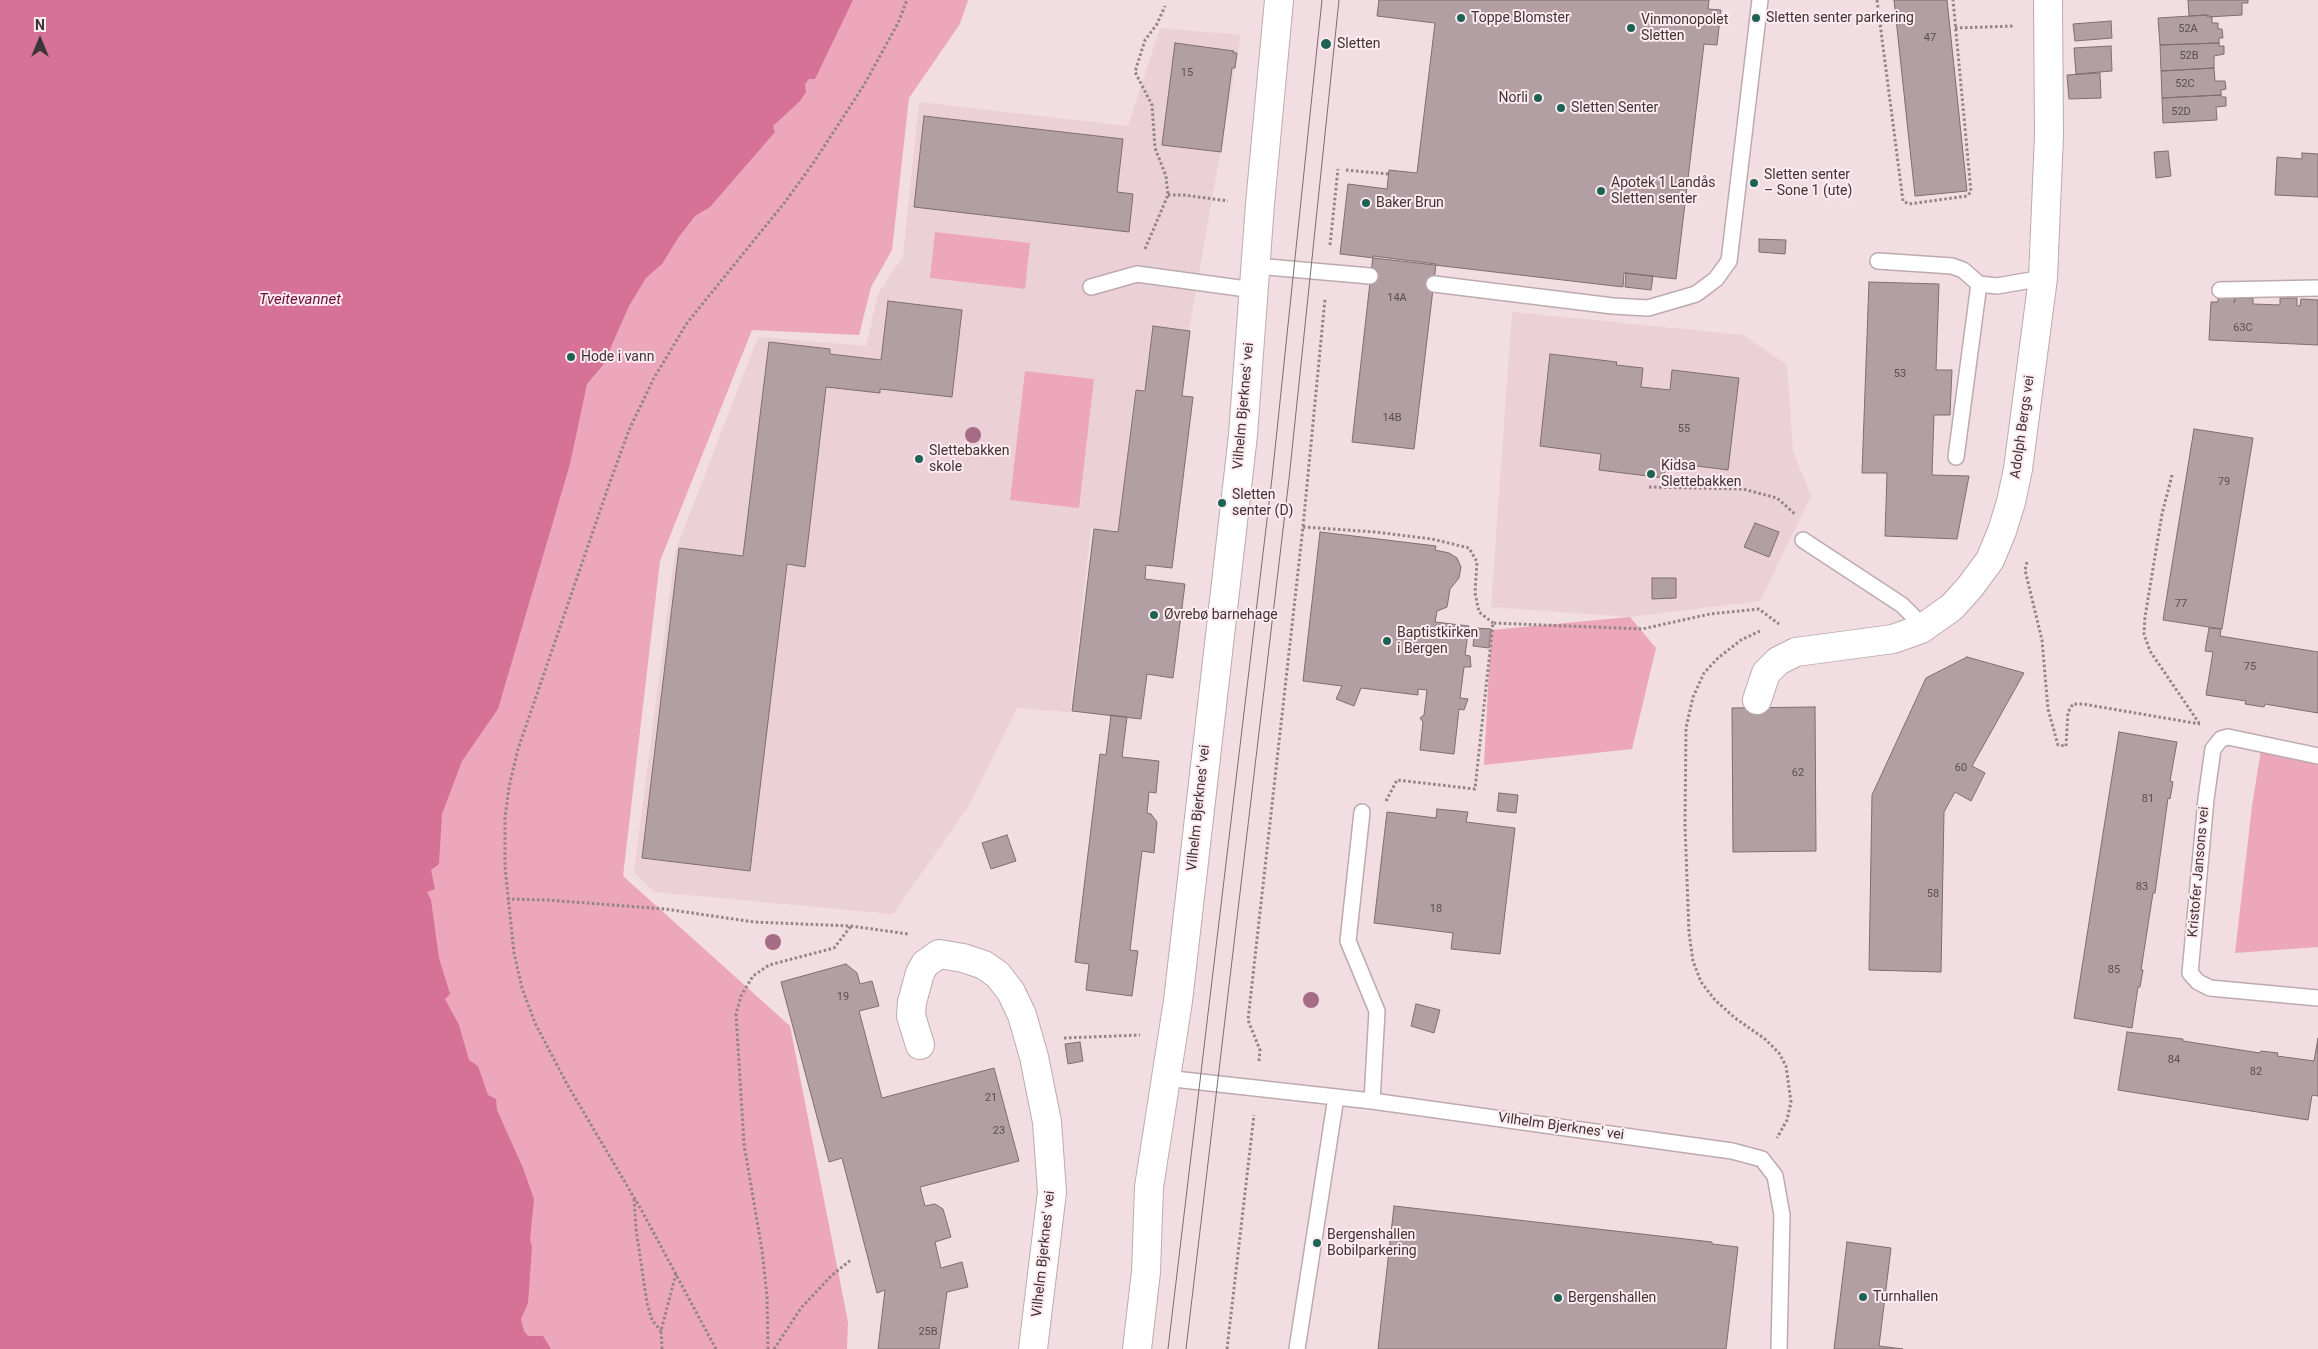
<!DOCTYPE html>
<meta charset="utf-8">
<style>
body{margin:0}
#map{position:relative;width:2318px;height:1349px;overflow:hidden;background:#f1dde2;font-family:Roboto,sans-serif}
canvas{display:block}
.north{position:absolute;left:15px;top:15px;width:50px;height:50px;-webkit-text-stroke:4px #feeaef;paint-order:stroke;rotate:0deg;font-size:14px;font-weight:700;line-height:20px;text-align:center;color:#3c3436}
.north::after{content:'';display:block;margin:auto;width:18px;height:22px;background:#3c3436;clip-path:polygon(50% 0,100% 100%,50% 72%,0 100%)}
</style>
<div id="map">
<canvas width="2318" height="1349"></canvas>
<div class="north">N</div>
</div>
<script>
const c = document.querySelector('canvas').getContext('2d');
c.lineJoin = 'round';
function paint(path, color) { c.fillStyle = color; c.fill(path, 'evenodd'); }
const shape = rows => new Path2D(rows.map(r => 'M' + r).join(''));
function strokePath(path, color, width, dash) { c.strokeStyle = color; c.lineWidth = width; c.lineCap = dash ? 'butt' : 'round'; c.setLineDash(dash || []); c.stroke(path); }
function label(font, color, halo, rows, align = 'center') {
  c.font = font + ' Roboto,sans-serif'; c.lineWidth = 4; c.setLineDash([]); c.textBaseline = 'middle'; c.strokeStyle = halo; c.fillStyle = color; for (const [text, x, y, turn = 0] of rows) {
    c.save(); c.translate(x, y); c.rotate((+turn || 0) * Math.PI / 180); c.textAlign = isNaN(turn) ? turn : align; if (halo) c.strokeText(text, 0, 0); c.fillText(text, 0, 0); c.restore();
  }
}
paint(shape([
 [1160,28,1241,35,1189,330,1152,326,1145,390,1135,389,1118,531,1091,529,1070,712,1017,708,968,807,893,914,654,892,634,872,675,552,758,337,866,346,878,294,903,256,919,102,1128,126],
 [1512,312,1743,335,1787,365,1793,451,1811,496,1760,601,1630,617,1491,607]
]), '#ebd0d8');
paint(shape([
 [0,0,968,0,960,24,909,98,892,250,871,287,859,335,752,330,660,561,623,876,790,1026,848,1322,847,1349,0,1349],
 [935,232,1030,243,1025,289,930,278],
 [1025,371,1094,379,1079,508,1010,500],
 [1630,617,1656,648,1632,749,1484,765,1491,630],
 [2261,750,2318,762,2318,947,2235,953,2252,806]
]), '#eca7bd');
paint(shape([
 [0,0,853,0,815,79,809,79,805,84,806,92,800,101,773,126,775,132,710,207,695,216,678,238,662,264,646,278,629,306,603,365,587,384,570,464,498,709,462,761,442,814,439,864,431,870,435,889,427,892,431,900,439,958,450,994,445,999,459,1025,469,1060,478,1066,488,1095,496,1099,497,1110,523,1168,534,1199,530,1240,532,1247,528,1303,521,1319,524,1331,528,1336,543,1336,551,1349,0,1349]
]), '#d57295');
const building = shape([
 [1379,0,1709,0,1708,9,1721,10,1717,45,1704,44,1676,279,1624,273,1623,287,1340,254,1348,184,1387,189,1389,170,1417,173,1435,23,1377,16,1379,0],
 [1894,0,1947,0,1967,191,1915,196,1894,0],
 [2188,0,2248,0,2248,3,2242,3,2242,15,2207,17,2207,15,2189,16,2188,0],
 [2207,15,2212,17,2212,23,2218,23,2218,29,2222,29,2223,38,2219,38,2219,43,2160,45,2158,18,2207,15],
 [2111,21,2112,38,2075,41,2073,24,2111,21],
 [1175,43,1234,51,1233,53,1237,53,1235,68,1232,68,1221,152,1162,145,1175,43],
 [2219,43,2219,46,2224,46,2224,54,2214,56,2214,68,2161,71,2160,45,2219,43],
 [2111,46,2112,71,2076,74,2074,48,2111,46],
 [2214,68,2215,81,2225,81,2226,89,2221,90,2221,95,2162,98,2161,71,2214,68],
 [2100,73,2101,98,2069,99,2067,75,2100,73],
 [2221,95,2222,97,2226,97,2226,106,2216,107,2217,120,2163,123,2162,98,2221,95],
 [924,116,1123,139,1117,192,1133,194,1129,232,914,207,924,116],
 [2168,151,2171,176,2156,178,2154,152,2168,151],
 [2302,153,2318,154,2318,197,2275,195,2277,157,2302,159,2302,153],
 [1759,239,1786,240,1785,254,1759,252,1759,239],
 [1373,256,1436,264,1414,449,1352,442,1373,256],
 [1626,273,1653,276,1651,290,1625,287,1626,273],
 [1869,282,1939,284,1936,370,1952,370,1950,415,1934,415,1932,475,1969,476,1957,539,1885,536,1887,473,1862,473,1869,282],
 [2218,295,2235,295,2234,303,2236,298,2253,298,2253,304,2280,305,2280,298,2297,298,2297,306,2300,306,2301,299,2318,300,2318,345,2209,340,2211,302,2218,302,2218,295],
 [888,301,962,310,952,397,880,389,880,393,826,387,805,567,787,564,750,871,642,858,679,548,743,556,769,342,830,349,830,354,881,360,888,301],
 [1153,326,1190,331,1182,396,1193,397,1172,568,1146,565,1145,579,1185,584,1173,678,1147,674,1141,719,1072,711,1094,529,1118,532,1136,390,1145,391,1153,326],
 [1550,354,1617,362,1616,365,1643,368,1641,387,1670,390,1672,370,1739,378,1728,470,1666,462,1664,478,1599,470,1601,454,1540,446,1550,354],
 [2194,429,2253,438,2222,629,2163,620,2194,429],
 [1755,523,1779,532,1769,557,1744,547,1755,523],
 [1320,532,1436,546,1435,550,1449,553,1457,558,1461,567,1459,578,1450,589,1447,607,1437,611,1435,622,1469,626,1465,655,1470,656,1471,667,1464,667,1460,698,1468,699,1464,710,1459,709,1454,754,1420,750,1423,722,1420,718,1424,715,1427,690,1418,689,1418,695,1361,688,1354,706,1336,699,1342,686,1303,681,1320,532],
 [1652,578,1676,578,1676,598,1652,599,1652,578],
 [1475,628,1491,629,1489,648,1473,646,1475,628],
 [2209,628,2221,629,2220,636,2318,652,2318,713,2265,704,2264,707,2245,704,2246,701,2206,695,2213,652,2205,651,2209,628],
 [1967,657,2024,673,1972,766,1985,773,1971,801,1955,792,1944,812,1941,972,1869,970,1872,795,1926,678,1967,657],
 [1815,707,1816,851,1733,852,1732,708,1815,707],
 [1111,715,1127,717,1122,757,1159,761,1156,793,1149,792,1147,813,1151,814,1157,822,1154,853,1142,851,1130,950,1138,951,1132,996,1086,990,1089,964,1075,962,1100,754,1106,755,1111,715],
 [2119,732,2177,742,2170,781,2173,782,2170,799,2168,798,2155,893,2153,893,2141,970,2143,970,2140,987,2138,987,2132,1028,2074,1018,2119,732],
 [1499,793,1518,795,1516,813,1497,811,1499,793],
 [1437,809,1468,812,1466,822,1515,828,1500,954,1451,949,1453,933,1374,923,1387,812,1436,818,1437,809],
 [1007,835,1016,861,991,869,982,843,1007,835],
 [846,964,857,973,860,984,872,981,879,1006,859,1011,882,1098,994,1068,1019,1161,920,1187,925,1206,935,1204,943,1209,951,1237,935,1242,941,1268,962,1262,968,1287,947,1292,939,1349,878,1349,885,1290,877,1293,842,1158,829,1162,781,982,846,964],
 [1416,1004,1440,1010,1434,1033,1411,1026,1416,1004],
 [2127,1032,2183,1039,2183,1041,2260,1053,2261,1051,2278,1053,2277,1056,2314,1061,2318,1038,2318,1096,2312,1095,2308,1120,2118,1090,2127,1032],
 [1080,1042,1083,1061,1068,1064,1065,1044,1080,1042],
 [1394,1206,1712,1242,1712,1244,1738,1247,1726,1349,1378,1349,1394,1206],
 [1847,1242,1891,1248,1879,1346,1903,1349,1834,1349,1847,1242]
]);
paint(building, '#b19fa4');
strokePath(building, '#7e6d72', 1);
const lane = shape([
 [1878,261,1952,266,1963,270,1979,284,1997,286,2043,278],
 [1256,266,1370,276],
 [1434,284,1613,306,1648,308,1696,294,1716,279,1729,261,1760,0],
 [1091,287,1137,274,1254,290],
 [2220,290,2318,288],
 [1956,457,1979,284],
 [1803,540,1902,605,1913,616,1921,629],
 [2318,756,2228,737,2221,739,2213,749,2206,799,2190,973,2198,982,2210,988,2318,998],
 [1362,812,1348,941,1377,1011,1372,1101],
 [1165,1078,1372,1101,1732,1151,1762,1159,1775,1176,1782,1215,1779,1349],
 [1297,1349,1336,1097]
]);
const street = shape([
 [1757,700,1766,673,1778,661,1796,652,1893,639,1921,629,1952,607,1970,587,1990,560,2002,531,2011,502,2018,469,2043,278,2049,135,2048,0],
 [920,1045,911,1016,912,1002,920,973,925,964,939,954,963,958,984,965,998,975,1011,992,1022,1015,1034,1057,1047,1122,1052,1192,1033,1349]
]);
const secondary = shape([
 [1137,1349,1146,1272,1149,1187,1178,1001,1243,435,1260,204,1279,0]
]);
strokePath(lane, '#bdaab0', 18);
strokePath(street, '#bdaab0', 30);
strokePath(secondary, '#bdaab0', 30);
strokePath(shape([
 [1877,0,1903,201,1909,204,1967,196,1971,192,1953,0],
 [1955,28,2015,26],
 [1346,170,1388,174],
 [1168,195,1184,195,1228,201],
 [1330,245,1338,169],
 [1145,249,1168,195,1166,176,1155,148,1152,105,1135,72,1145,40,1157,24,1165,6],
 [2172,475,2162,514,2145,617,2144,634,2150,651,2199,723],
 [1649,487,1743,489,1777,498,1796,515],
 [1303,527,1375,532,1432,539,1469,548,1477,562,1475,593,1479,612,1493,623],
 [2027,562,2025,570,2042,640,2048,709,2058,745,2066,746,2068,712,2073,704,2083,704,2200,724],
 [1760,631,1741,640,1718,658,1704,673,1693,697,1686,728,1685,825,1689,933,1693,961,1701,982,1715,1000,1735,1018,1765,1039,1779,1053,1786,1066,1791,1102,1787,1120,1777,1138],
 [1386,801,1397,780,1475,789,1493,623,1642,629,1710,614,1759,609,1779,624],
 [507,899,547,900,665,909,754,922,851,926,908,934],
 [1064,1038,1140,1035],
 [1259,1061,1260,1050,1248,1020,1303,527,1325,299],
 [634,1199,636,1229,647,1303,652,1320,661,1331],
 [662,1349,661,1331,676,1273],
 [716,1349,642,1211,567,1084,535,1023,522,988,514,953,505,867,505,817,509,787,518,749,611,479,629,430,654,378,687,323,785,202,814,162,864,85,898,23,907,0],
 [768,1349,767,1296,762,1250,744,1144,736,1014,741,996,753,976,769,965,834,948,851,926],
 [774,1349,801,1308,832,1275,852,1259],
 [1227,1349,1254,1115]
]), '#928488', 3, [2.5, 2.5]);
strokePath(lane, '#fff', 15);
strokePath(street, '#fff', 28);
strokePath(secondary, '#fff', 28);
strokePath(shape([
 [1168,1349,1272,478,1322,0],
 [1186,1349,1289,479,1339,0]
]), '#7a6e71', 1);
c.fillStyle = '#a66b85';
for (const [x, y] of [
 [973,435],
 [773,942],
 [1311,1000]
]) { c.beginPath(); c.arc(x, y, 8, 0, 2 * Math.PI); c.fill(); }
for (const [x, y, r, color] of [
 [1461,18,5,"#1c6356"],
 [1756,18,5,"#1c6356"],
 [1631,28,5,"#1c6356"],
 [1326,44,6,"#1c6356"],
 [1538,98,5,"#1c6356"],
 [1561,108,5,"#1c6356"],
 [1754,183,5,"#1c6356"],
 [1601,191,5,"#1c6356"],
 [1366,203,5,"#1c6356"],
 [571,357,5,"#1c6356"],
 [919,459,5,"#1c6356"],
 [1651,474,5,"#1c6356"],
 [1222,503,5,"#1c6356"],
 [1154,615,5,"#1c6356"],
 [1387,641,5,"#1c6356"],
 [1317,1243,5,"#1c6356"],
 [1863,1297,5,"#1c6356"],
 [1558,1298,5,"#1c6356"]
]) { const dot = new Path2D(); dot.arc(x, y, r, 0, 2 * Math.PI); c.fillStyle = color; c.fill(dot); strokePath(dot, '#feeaef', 2); }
label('11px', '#594f52', null, [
 ["52A",2188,29],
 ["47",1930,38],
 ["52B",2189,56],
 ["15",1187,73],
 ["52C",2185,84],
 ["52D",2181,112],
 ["14A",1397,298],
 ["63C",2243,328],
 ["53",1900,374],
 ["14B",1392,418],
 ["55",1684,429],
 ["79",2224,482],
 ["77",2181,604],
 ["75",2250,667],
 ["60",1961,768],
 ["62",1798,773],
 ["81",2148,799],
 ["83",2142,887],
 ["58",1933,894],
 ["18",1436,909],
 ["85",2114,970],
 ["19",843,997],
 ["84",2174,1060],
 ["82",2256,1072],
 ["21",991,1098],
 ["23",999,1131],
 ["25B",928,1332]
]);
label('14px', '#3c3436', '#feeaef', [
 ["Toppe Blomster",1471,18],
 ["Sletten senter parkering",1766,18],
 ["Vinmonopolet",1641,20],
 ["Sletten",1641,36],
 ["Sletten",1337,44],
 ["Norli",1528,98,"right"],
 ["Sletten Senter",1571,108],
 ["Sletten senter",1764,175],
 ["– Sone 1 (ute)",1764,191],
 ["Apotek 1 Landås",1611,183],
 ["Sletten senter",1611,199],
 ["Baker Brun",1376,203],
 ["Hode i vann",581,357],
 ["Slettebakken",929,451],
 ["skole",929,467],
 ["Kidsa",1661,466],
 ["Slettebakken",1661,482],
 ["Sletten",1232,495],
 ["senter (D)",1232,511],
 ["Øvrebø barnehage",1164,615],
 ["Baptistkirken",1397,633],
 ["i Bergen",1397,649],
 ["Bergenshallen",1327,1235],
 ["Bobilparkering",1327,1251],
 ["Turnhallen",1873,1297],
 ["Bergenshallen",1568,1298]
], 'left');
label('14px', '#3c3436', '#feeaef', [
 ["Vilhelm Bjerknes' vei",1244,406,-85],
 ["Adolph Bergs vei",2023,427,-82],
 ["Vilhelm Bjerknes' vei",1199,808,-84],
 ["Kristofer Jansons vei",2199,872,-85],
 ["Vilhelm Bjerknes' vei",1561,1127,8],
 ["Vilhelm Bjerknes' vei",1044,1254,-84]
]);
label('italic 15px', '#6b113a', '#feeaef', [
 ["Tveitevannet",300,300]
]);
</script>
